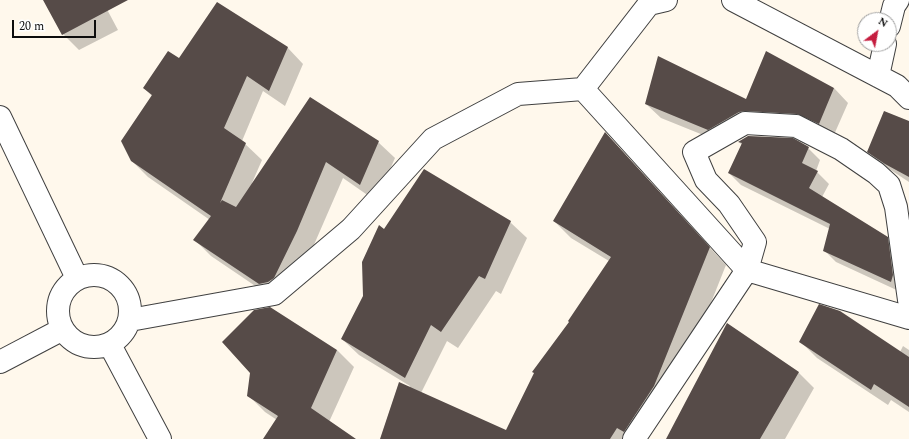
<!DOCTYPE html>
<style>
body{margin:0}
#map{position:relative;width:909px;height:439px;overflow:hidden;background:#fff8ec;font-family:Spectral,serif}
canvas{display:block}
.north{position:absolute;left:857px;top:12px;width:40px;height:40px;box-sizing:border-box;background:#fff;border:1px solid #9e9e9e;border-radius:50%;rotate:32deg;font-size:11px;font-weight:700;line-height:16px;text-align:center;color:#0d0d0d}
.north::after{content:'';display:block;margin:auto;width:14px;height:18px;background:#c51d3f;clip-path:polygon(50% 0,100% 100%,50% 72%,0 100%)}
.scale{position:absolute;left:12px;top:20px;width:84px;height:18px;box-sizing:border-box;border:2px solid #0d0d0d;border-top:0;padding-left:5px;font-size:12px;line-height:14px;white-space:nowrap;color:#0d0d0d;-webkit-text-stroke:3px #fff;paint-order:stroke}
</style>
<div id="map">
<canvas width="909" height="439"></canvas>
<div class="north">N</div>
<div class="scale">20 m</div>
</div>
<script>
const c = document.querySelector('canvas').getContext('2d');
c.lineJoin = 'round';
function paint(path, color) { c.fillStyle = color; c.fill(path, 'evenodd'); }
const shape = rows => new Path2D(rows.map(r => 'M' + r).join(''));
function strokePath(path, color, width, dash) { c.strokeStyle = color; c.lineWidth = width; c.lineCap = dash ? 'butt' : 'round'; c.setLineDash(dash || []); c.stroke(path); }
paint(shape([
 [44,0,102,0,118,30,79,50,63,34],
 [287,47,303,64,285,106,263,91,242,141,262,160,252,183,378,142,395,158,376,201,343,178,313,247,276,300,211,256,195,240,210,220,148,177,132,161,152,96,144,88,179,59],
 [834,88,848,103,833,137,760,124,723,143,661,118,646,104,746,101],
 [909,123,909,182,880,163,868,151],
 [605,134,726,265,671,403,647,439,381,439,410,386,359,355,342,339,364,296,385,230,510,222,527,238,501,294,496,291,458,348,447,341,421,393,505,435,570,322,609,261,571,238,554,221],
 [739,142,808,148,820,160,816,171,829,184,822,197,887,238,899,250,903,293,836,262,824,250,830,229,741,185,729,173,742,145],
 [801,342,900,352,903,346,909,350,909,412,891,400,888,405,817,358],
 [337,350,354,367,329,422,354,439,265,439,277,420,265,412,248,395],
 [798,372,814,388,785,439,667,439]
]), '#0003');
paint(shape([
 [43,0,128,0,62,35],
 [217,2,288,47,269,91,247,76,224,128,246,143,220,203,222,200,236,207,310,97,379,141,360,185,326,162,297,231,274,278,268,282,259,284,193,240,211,216,131,161,121,141,152,95,143,88,168,51,179,58],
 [766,51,834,88,819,124,797,114,746,111,739,112,708,130,645,104,658,56,746,99],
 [884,111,909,121,909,177,885,164,867,152],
 [605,132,710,247,654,386,624,432,617,428,610,439,380,439,399,382,506,430,534,373,532,372,569,322,568,321,611,257,553,221],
 [748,136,793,138,809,147,802,163,818,171,809,188,888,237,893,275,891,282,823,251,830,224,728,173,742,143,738,142],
 [424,169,511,221,485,279,479,276,441,332,431,325,405,378,341,339,363,296,362,262,379,225,384,229],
 [819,304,840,311,909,357,909,407,874,384,871,390,799,342],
 [270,307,337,350,311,408,356,439,263,439,278,416,247,396,250,373,222,342,254,310],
 [727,323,799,372,760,439,666,439]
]), '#564b48');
const minor = shape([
 [733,0,897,86,909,98],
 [889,26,894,6,898,0],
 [878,76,885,44],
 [583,89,747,270,909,318],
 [0,117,77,278],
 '58 311a36 36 0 1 1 72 0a36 36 0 1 1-72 0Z',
 [130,320,274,294,351,229,433,139,518,94,583,89,649,4,666,0],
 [110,345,160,439],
 [0,362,61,330],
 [634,439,747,270,755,242,729,204,706,180,694,152,745,123,796,126,841,149,876,173,889,185,896,207,909,300]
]);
strokePath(minor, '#404040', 24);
strokePath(minor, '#fff', 22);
</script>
